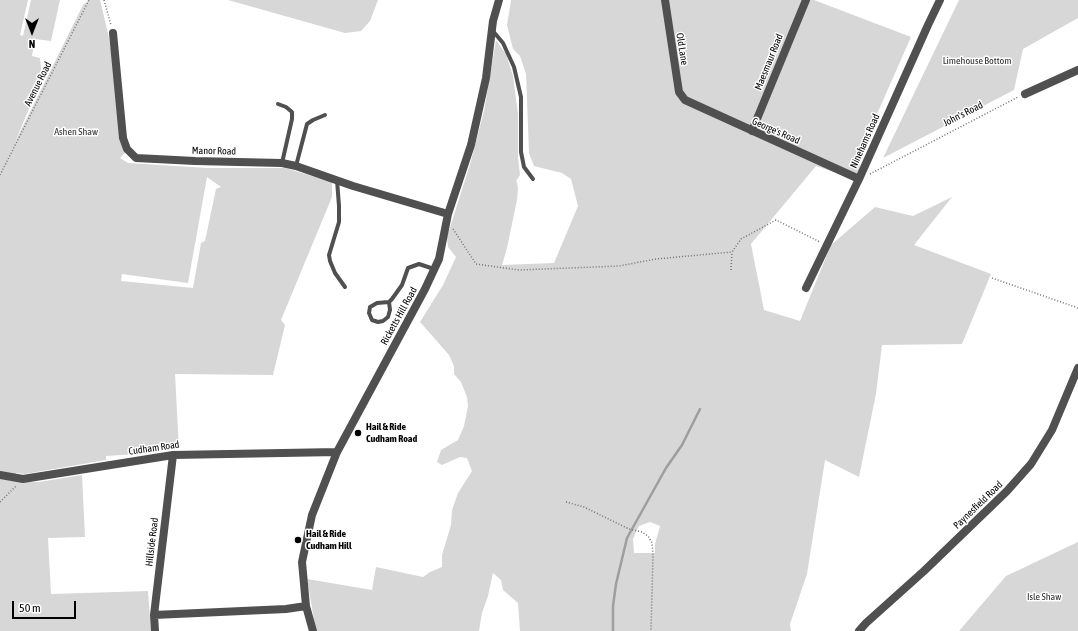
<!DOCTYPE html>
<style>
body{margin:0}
#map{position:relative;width:1078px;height:631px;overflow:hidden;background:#fff;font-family:"Asap Condensed",sans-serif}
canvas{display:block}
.north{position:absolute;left:12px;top:12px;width:40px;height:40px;-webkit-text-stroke:3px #fff;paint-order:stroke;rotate:180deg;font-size:11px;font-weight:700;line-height:16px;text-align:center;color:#000}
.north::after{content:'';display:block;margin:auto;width:14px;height:18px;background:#000;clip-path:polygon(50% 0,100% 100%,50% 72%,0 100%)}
.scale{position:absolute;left:12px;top:601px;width:64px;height:18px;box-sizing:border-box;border:2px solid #000;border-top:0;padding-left:5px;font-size:12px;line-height:14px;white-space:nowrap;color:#000;-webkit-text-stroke:3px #fff;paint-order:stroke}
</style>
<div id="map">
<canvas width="1078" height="631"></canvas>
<div class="north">N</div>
<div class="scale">50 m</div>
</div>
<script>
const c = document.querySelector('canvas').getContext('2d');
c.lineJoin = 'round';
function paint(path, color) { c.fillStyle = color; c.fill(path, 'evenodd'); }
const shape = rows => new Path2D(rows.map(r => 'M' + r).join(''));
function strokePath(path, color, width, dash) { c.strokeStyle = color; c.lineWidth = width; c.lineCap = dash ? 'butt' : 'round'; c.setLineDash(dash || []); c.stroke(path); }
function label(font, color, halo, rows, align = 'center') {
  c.font = font + ' "Asap Condensed",sans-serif'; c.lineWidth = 3; c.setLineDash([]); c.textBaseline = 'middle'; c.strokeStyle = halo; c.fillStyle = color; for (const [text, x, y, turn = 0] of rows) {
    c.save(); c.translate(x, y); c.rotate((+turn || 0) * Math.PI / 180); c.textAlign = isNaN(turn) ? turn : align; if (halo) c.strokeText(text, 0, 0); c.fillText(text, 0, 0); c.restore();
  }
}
paint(shape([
 [0,0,28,0,20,35,23,36,31,0,60,0,51,41,35,39,32,56,40,58,42,78,15,142,83,5,89,0,100,0,108,33,129,149,120,158,128,163,208,168,285,168,332,182,332,197,281,320,285,325,273,375,175,374,179,449,162,449,137,454,106,456,106,460,25,474,16,473,16,482,39,482,82,475,85,537,48,538,51,594,148,591,151,631,0,631],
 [207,177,221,187,216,189,205,241,201,243,193,288,121,281,122,274,188,283],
 [228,0,378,0,370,21,361,31,345,33],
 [511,0,814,0,911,37,862,148,858,180,816,166,751,244,764,310,800,321,831,245,875,207,913,216,952,197,914,245,991,274,962,344,882,345,876,394,859,477,825,460,807,574,790,624,791,631,520,631,518,603,503,590,501,580,493,573,488,596,482,613,479,631,316,631,307,579,372,590,376,567,423,577,430,572,442,567,442,555,451,525,452,510,458,493,472,471,467,458,460,457,442,465,437,462,441,450,458,440,464,426,468,406,467,397,461,382,454,374,454,366,449,355,420,322,443,285,456,257,448,247,447,237,471,161,484,111,496,40,506,54,513,76,518,114,518,157,520,175,516,181,517,182,518,189,517,200,507,248,502,265,554,263,578,206,571,179,562,173,534,166,529,153,526,74,520,56,513,49,507,25],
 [650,522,660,526,655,544,655,553,634,553,633,539,639,526],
 [959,0,1078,0,1078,18,1023,49,1014,90,883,158],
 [1078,542,1078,631,959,631,1006,576]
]), '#d7d7d7');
strokePath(shape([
 [613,631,613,606,616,584,627,538,666,468,682,445,700,409]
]), '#9e9e9e', 2.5);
strokePath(shape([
 [104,0,111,25],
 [870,174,1018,97],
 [0,175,89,0],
 [453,229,476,264,519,270,619,266,656,259,732,252,741,239,776,220,820,242],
 [731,270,732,252],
 [992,278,1078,308],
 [0,502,16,486],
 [566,502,584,507,629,529,642,532,648,536,652,543,653,555,651,631]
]), '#727272', 1.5, [1, 2]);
strokePath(shape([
 [492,30,503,43,514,67,521,97,521,152,524,167,533,179],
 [278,104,286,107,292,112,292,119,282,163],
 [296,166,307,124,313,120,325,115],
 [337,180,339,206,339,222,329,255,330,261,335,273,345,287],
 [389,302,390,310,388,317,383,321,378,322,372,320,369,313,370,307,377,303,389,302,392,299,402,285,408,268,419,264,434,269]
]), '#505050', 4);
strokePath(shape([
 [665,0,679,92,685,100,859,179],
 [113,33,123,138,127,149,136,158,195,161,282,163,296,166,353,186,448,214],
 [1025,94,1078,70],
 [752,131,806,0],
 [806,288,859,179,928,25,940,0],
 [0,475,23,479,173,455,337,452],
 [154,615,286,609,306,606],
 [155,631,154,615,173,455],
 [313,631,306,606,302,562,312,515,337,452,425,289,439,259,448,214,471,145,486,78,493,21,499,0],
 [859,631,866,623,924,571,1007,491,1031,464,1052,430,1078,368]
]), '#505050', 8);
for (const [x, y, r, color] of [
 [358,433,4,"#000"],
 [298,540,4,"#000"]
]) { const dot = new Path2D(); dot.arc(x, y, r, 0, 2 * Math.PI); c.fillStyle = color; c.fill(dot); strokePath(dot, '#fff', 1.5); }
label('10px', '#000', '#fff', [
 ["Old Lane",682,49,81],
 ["Maesmaur Road",769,62,-68],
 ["Avenue Road",38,84,-63],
 ["John's Road",963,114,-27],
 ["George's Road",776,131,24],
 ["Ninehams Road",865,141,-66],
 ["Manor Road",214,151,1],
 ["Ricketts Hill Road",399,316,-61],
 ["Cudham Road",154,448,-8],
 ["Paynesfield Road",978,505,-44],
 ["Hillside Road",152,542,-83]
]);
label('10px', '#2e2e2e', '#fff', [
 ["Limehouse Bottom",977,61],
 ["Ashen Shaw",76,132],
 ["Isle Shaw",1044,597]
]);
label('bold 10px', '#000', '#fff', [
 ["Hail & Ride",366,427],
 ["Cudham Road",366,439],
 ["Hail & Ride",306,534],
 ["Cudham Hill",306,546]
], 'left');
</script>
